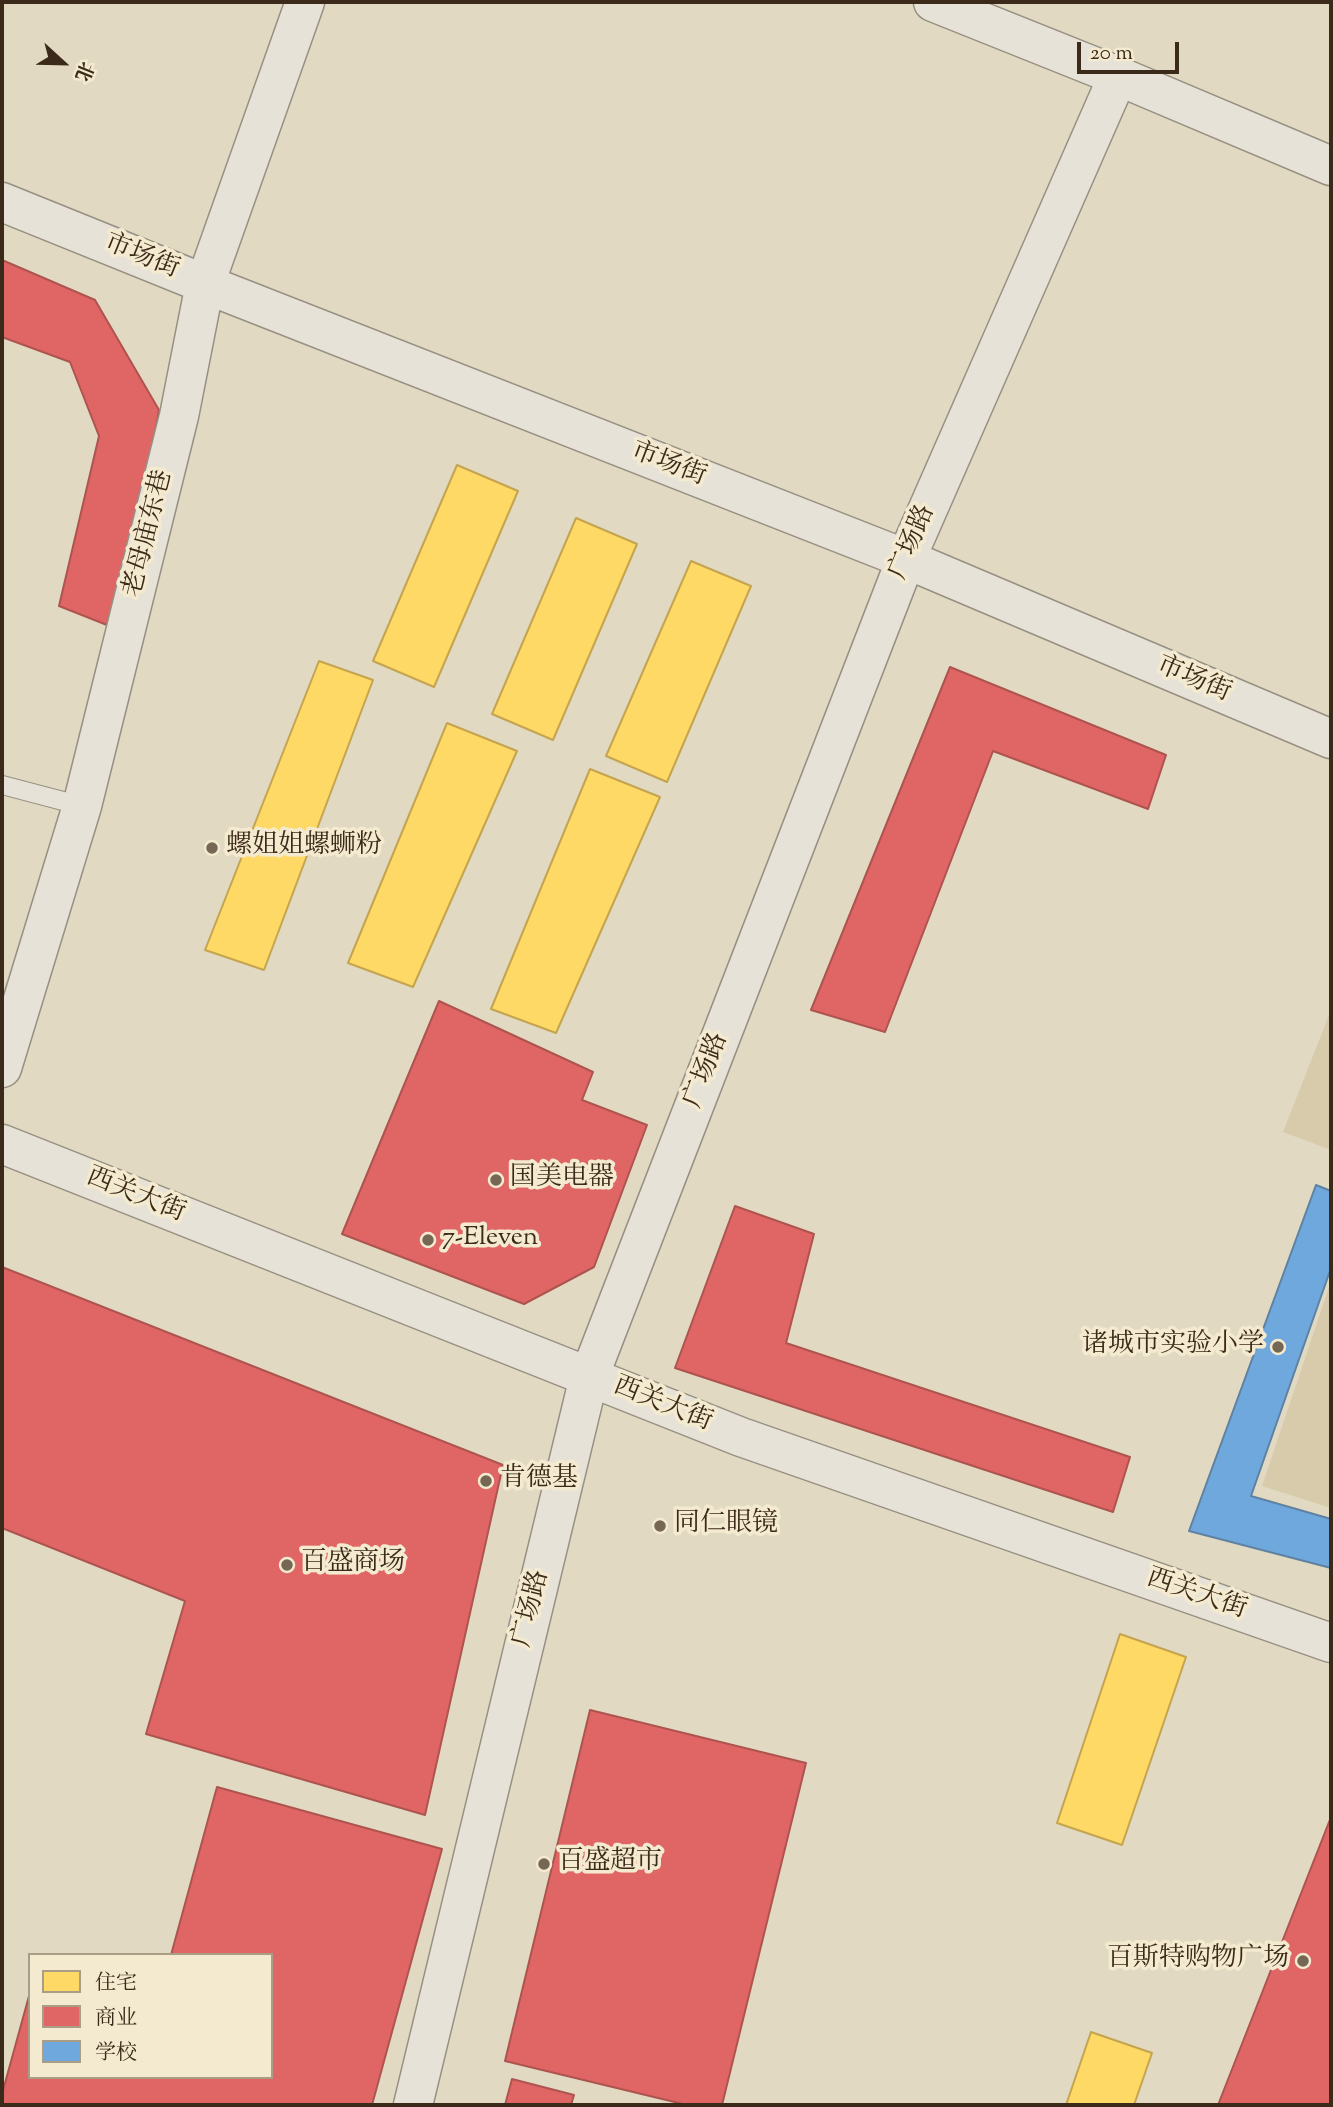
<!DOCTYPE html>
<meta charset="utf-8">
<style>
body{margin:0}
#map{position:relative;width:1333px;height:2107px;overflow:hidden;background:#e1d9c2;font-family:"Sorts Mill Goudy","Noto Serif SC",serif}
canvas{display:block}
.frame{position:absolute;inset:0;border:4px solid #3b2a19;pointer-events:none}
.legend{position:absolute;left:28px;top:1953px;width:245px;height:126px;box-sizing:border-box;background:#f4eacf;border:2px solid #aa9d86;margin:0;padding:9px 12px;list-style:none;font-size:21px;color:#3b2a19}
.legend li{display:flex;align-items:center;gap:14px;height:35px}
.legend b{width:35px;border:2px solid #aa9d86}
.north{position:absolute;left:28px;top:28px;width:70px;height:70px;-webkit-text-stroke:5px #f4eacf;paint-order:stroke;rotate:112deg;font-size:19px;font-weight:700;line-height:28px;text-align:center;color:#3b2a19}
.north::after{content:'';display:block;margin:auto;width:24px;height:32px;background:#3b2a19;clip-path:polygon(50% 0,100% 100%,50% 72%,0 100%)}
.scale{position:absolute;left:1077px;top:42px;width:102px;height:32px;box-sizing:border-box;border:4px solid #3b2a19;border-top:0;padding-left:9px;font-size:21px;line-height:24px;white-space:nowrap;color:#3b2a19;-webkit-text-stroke:5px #f4eacf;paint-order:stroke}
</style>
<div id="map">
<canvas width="1333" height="2107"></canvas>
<div class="frame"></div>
<ul class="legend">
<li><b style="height:19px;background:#ffd966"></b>住宅</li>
<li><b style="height:19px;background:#e06666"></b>商业</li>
<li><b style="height:19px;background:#6fa8dc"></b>学校</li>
</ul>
<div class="north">北</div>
<div class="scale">20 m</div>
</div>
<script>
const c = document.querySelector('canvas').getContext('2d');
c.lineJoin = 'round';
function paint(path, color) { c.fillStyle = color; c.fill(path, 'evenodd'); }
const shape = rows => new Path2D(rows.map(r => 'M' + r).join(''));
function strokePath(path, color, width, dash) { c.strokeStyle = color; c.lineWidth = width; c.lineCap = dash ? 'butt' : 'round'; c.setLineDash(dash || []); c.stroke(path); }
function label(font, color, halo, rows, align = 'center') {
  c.font = font + ' "Sorts Mill Goudy","Noto Serif SC",serif'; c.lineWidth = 7; c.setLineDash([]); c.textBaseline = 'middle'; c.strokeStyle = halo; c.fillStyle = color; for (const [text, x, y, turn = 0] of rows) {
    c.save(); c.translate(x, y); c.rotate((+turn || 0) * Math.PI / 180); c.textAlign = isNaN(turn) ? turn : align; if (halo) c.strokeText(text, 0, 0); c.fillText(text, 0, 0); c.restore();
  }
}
paint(shape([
 [1331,1010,1331,1150,1283,1132],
 [1331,1281,1331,1508,1262,1486]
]), '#d8cbac');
const homes = shape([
 [457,465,518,491,434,687,373,661,457,465],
 [576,518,637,544,553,740,492,714,576,518],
 [691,561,751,586,667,782,606,756,691,561],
 [319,661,373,680,264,970,205,950,319,661],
 [447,723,517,751,413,987,348,963,447,723],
 [590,769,660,797,556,1033,491,1009,590,769],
 [1120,1634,1186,1657,1122,1845,1057,1823,1120,1634],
 [1091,2032,1152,2053,1134,2105,1066,2105,1091,2032]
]);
paint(homes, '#ffd966');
strokePath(homes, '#c4a44f', 2);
const shops = shape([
 [2,260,95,300,159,410,148,475,107,625,59,606,99,436,70,362,2,337,2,260],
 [950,667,1166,755,1148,809,993,751,885,1032,811,1010,950,667],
 [439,1001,593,1072,582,1100,647,1125,594,1267,524,1304,342,1234,439,1001],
 [735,1206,814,1234,786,1343,1130,1457,1113,1512,675,1368,735,1206],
 [2,1267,503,1465,425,1815,146,1734,185,1601,2,1528,2,1267],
 [590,1710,806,1763,722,2105,687,2105,505,2061,590,1710],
 [217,1787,442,1849,372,2105,2,2105,2,2094,29,1996,30,2077,271,2077,271,1955,171,1955,217,1787],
 [1331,1817,1331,2105,1218,2105,1331,1817],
 [512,2079,574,2095,571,2105,505,2105,512,2079]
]);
paint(shops, '#e06666');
strokePath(shops, '#ae544f', 2);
const schools = shape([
 [1316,1185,1331,1191,1331,1268,1251,1496,1331,1519,1331,1568,1189,1531,1316,1185]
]);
paint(schools, '#6fa8dc');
strokePath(schools, '#5f82a2', 2);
const service = shape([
 [2,785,82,806]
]);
const tertiary = shape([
 [933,2,1118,76,1331,166],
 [2,202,205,284,906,559,1331,739],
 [2,1068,82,806,179,416,205,284,305,2],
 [2,1144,741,1437,1331,1643],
 [413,2105,589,1377,906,559,1118,76]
]);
strokePath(service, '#979082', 20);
strokePath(tertiary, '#979082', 41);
strokePath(service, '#e7e2d7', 18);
strokePath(tertiary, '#e7e2d7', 38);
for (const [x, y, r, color] of [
 [212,848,7,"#756754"],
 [496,1180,7,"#756754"],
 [428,1240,7,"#756754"],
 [1278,1347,7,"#756754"],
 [486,1481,7,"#756754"],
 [660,1526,7,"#756754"],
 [287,1565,7,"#756754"],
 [544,1864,7,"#756754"],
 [1303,1961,7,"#756754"]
]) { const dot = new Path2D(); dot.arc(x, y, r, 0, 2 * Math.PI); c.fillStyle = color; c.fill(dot); strokePath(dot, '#f4eacf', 2.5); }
label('26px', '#3b2a19', '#f4eacf', [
 ["市场街",141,258,22],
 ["市场街",668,466,21],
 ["老母庙东巷",150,534,-76],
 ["广场路",914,543,-67],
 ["市场街",1193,681,23],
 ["广场路",708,1071,-69],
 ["西关大街",135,1197,22],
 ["西关大街",662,1406,22],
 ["西关大街",1196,1596,19],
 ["广场路",533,1609,-76]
]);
label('26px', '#3b2a19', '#f4eacf', [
 ["螺姐姐螺蛳粉",226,848],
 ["国美电器",510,1180],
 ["7-Eleven",442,1240],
 ["诸城市实验小学",1264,1347,"right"],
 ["肯德基",500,1481],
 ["同仁眼镜",674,1526],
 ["百盛商场",301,1565],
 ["百盛超市",558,1864],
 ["百斯特购物广场",1289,1961,"right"]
], 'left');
</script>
